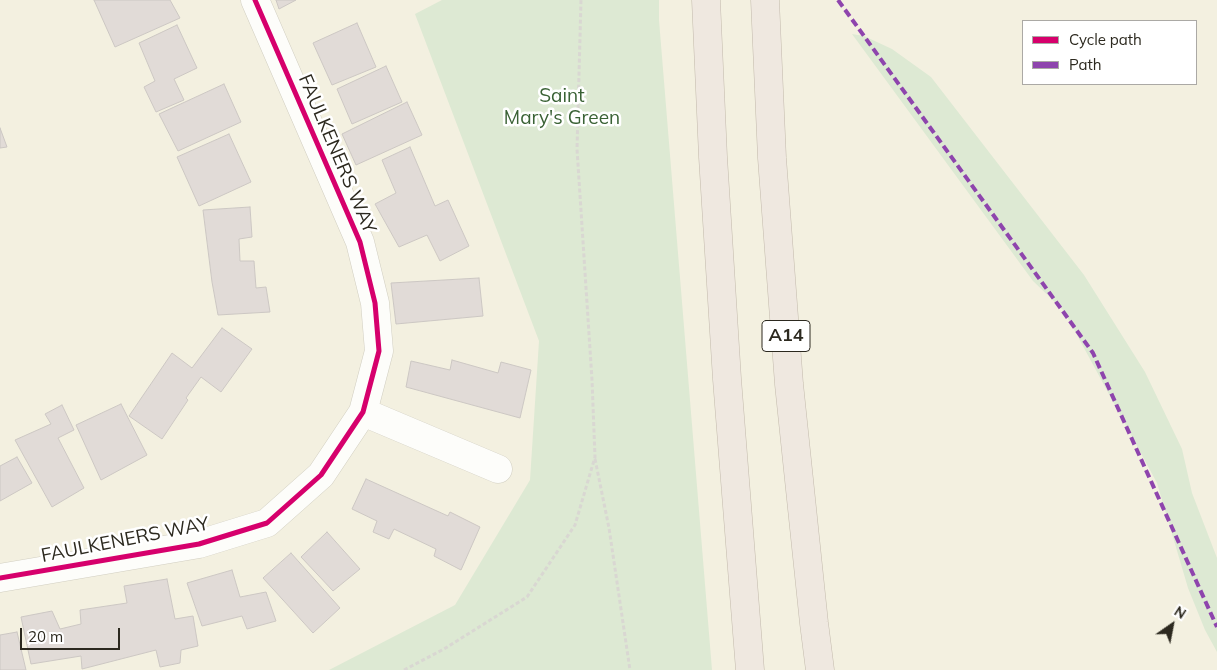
<!DOCTYPE html>
<style>
body{margin:0}
#map{position:relative;width:1217px;height:670px;overflow:hidden;background:#f3f0e0;font-family:Mulish,sans-serif}
canvas{display:block}
.legend{position:absolute;left:1022px;top:20px;width:175px;height:65px;box-sizing:border-box;background:#fff;border:1px solid #aba9a5;margin:0;padding:6px 9px;list-style:none;font-size:15px;color:#2c291f}
.legend li{display:flex;align-items:center;gap:10px;height:25px}
.legend b{width:25px;border:1px solid #aba9a5}
.north{position:absolute;left:1147px;top:600px;width:50px;height:50px;-webkit-text-stroke:4px #fff;paint-order:stroke;rotate:33deg;font-size:14px;font-weight:700;line-height:20px;text-align:center;color:#2c291f}
.north::after{content:'';display:block;margin:auto;width:18px;height:22px;background:#2c291f;clip-path:polygon(50% 0,100% 100%,50% 72%,0 100%)}
.scale{position:absolute;left:20px;top:628px;width:100px;height:22px;box-sizing:border-box;border:2px solid #2c291f;border-top:0;padding-left:6px;font-size:15px;line-height:18px;white-space:nowrap;color:#2c291f;-webkit-text-stroke:4px #fff;paint-order:stroke}
</style>
<div id="map">
<canvas width="1217" height="670"></canvas>
<ul class="legend">
<li><b style="height:6px;background:#d6006c"></b>Cycle path</li>
<li><b style="height:6px;background:#8e44ad"></b>Path</li>
</ul>
<div class="north">N</div>
<div class="scale">20 m</div>
</div>
<script>
const c = document.querySelector('canvas').getContext('2d');
c.lineJoin = 'round';
function paint(path, color) { c.fillStyle = color; c.fill(path, 'evenodd'); }
const shape = rows => new Path2D(rows.map(r => 'M' + r).join(''));
function strokePath(path, color, width, dash) { c.strokeStyle = color; c.lineWidth = width; c.lineCap = dash ? 'butt' : 'round'; c.setLineDash(dash || []); c.stroke(path); }
function label(font, color, halo, rows, align = 'center') {
  c.font = font + ' Mulish,sans-serif'; c.lineWidth = 5; c.setLineDash([]); c.textBaseline = 'middle'; c.strokeStyle = halo; c.fillStyle = color; for (const [text, x, y, turn = 0] of rows) {
    c.save(); c.translate(x, y); c.rotate((+turn || 0) * Math.PI / 180); c.textAlign = isNaN(turn) ? turn : align; if (halo) c.strokeText(text, 0, 0); c.fillText(text, 0, 0); c.restore();
  }
}
paint(shape([
 [442,0,659,0,659,20,712,670,329,670,455,605,530,480,539,341,415,14],
 [852,34,864,36,892,49,931,77,1084,275,1145,372,1182,449,1192,493,1217,558,1217,652,1205,630,1188,588,1157,483,1064,311,1033,281]
]), '#dde9d3');
const building = shape([
 [94,0,170,0,180,18,115,47,94,0],
 [276,0,296,0,279,9,276,0],
 [357,23,376,67,332,85,313,43,357,23],
 [177,25,197,68,174,79,184,100,156,112,144,87,155,81,139,43,177,25],
 [386,66,402,102,352,124,337,89,386,66],
 [224,84,241,122,178,151,159,114,224,84],
 [407,102,422,135,356,165,342,134,407,102],
 [0,128,7,147,0,148,0,128],
 [229,134,251,182,199,206,177,157,229,134],
 [410,147,435,206,448,200,469,246,440,261,427,235,399,247,375,204,396,193,382,160,410,147],
 [250,207,252,237,239,239,240,261,254,261,256,288,266,287,270,312,218,315,212,282,203,210,250,207],
 [479,278,483,316,396,324,391,283,479,278],
 [222,328,252,349,221,392,201,377,186,398,188,400,162,439,129,416,172,353,192,368,222,328],
 [452,360,498,373,501,362,531,370,520,418,406,387,411,361,450,370,452,360],
 [121,404,147,455,101,480,76,425,121,404],
 [62,405,74,430,58,438,84,488,52,507,15,440,51,424,45,414,62,405],
 [17,457,32,483,0,501,0,466,17,457],
 [366,479,448,516,450,512,480,527,461,570,434,556,436,549,394,529,389,539,373,532,377,521,352,509,366,479],
 [327,532,360,569,333,591,301,557,327,532],
 [291,553,340,608,313,633,263,578,291,553],
 [232,570,240,597,266,592,276,621,247,629,242,616,202,626,187,583,232,570],
 [167,579,175,619,193,616,198,646,181,650,180,663,160,667,156,650,82,669,81,656,31,664,21,617,52,611,60,629,81,624,80,610,127,603,124,586,167,579],
 [17,632,26,670,0,670,0,635,17,632]
]);
paint(building, '#e1dbd7');
strokePath(building, '#ccc7c3', 1);
const minor = shape([
 [363,412,498,469],
 [0,578,199,544,267,523,321,475,363,412,379,351,375,303,360,242,255,0]
]);
const highway = shape([
 [706,0,713,157,727,379,750,670],
 [765,0,772,158,789,384,814,623,820,670]
]);
strokePath(minor, '#d1cec1', 29);
strokePath(highway, '#c2b9ab', 29);
strokePath(shape([
 [595,459,609,528,630,670],
 [404,670,444,649,527,597,575,525,595,457,592,380,577,149,581,0]
]), '#d9d7d2', 3, [4, 2.5]);
strokePath(minor, '#fdfdfa', 28);
strokePath(highway, '#efe8e0', 28);
strokePath(shape([
 [838,0,1093,353,1217,627]
]), '#8e44ad', 4, [8, 4]);
strokePath(shape([
 [0,578,199,544,267,523,321,475,363,412,379,351,375,303,360,242,255,0]
]), '#d6006c', 5);
for (const [x, y, w] of [
 [786,336,48]
]) { const box = new Path2D(); box.roundRect(x - w / 2, y - 15.5, w, 31, 4); c.fillStyle = '#fff'; c.fill(box); strokePath(box, '#2c291f', 1); }
label('bold 18px', '#2c291f', null, [
 ["A14",786,336]
]);
label('19px', '#3a6235', '#fff', [
 ["Saint",562,96],
 ["Mary's Green",562,118]
]);
label('19px', '#2c291f', '#fff', [
 ["FAULKENERS WAY",337,154,67],
 ["FAULKENERS WAY",125,540,-11]
]);
</script>
